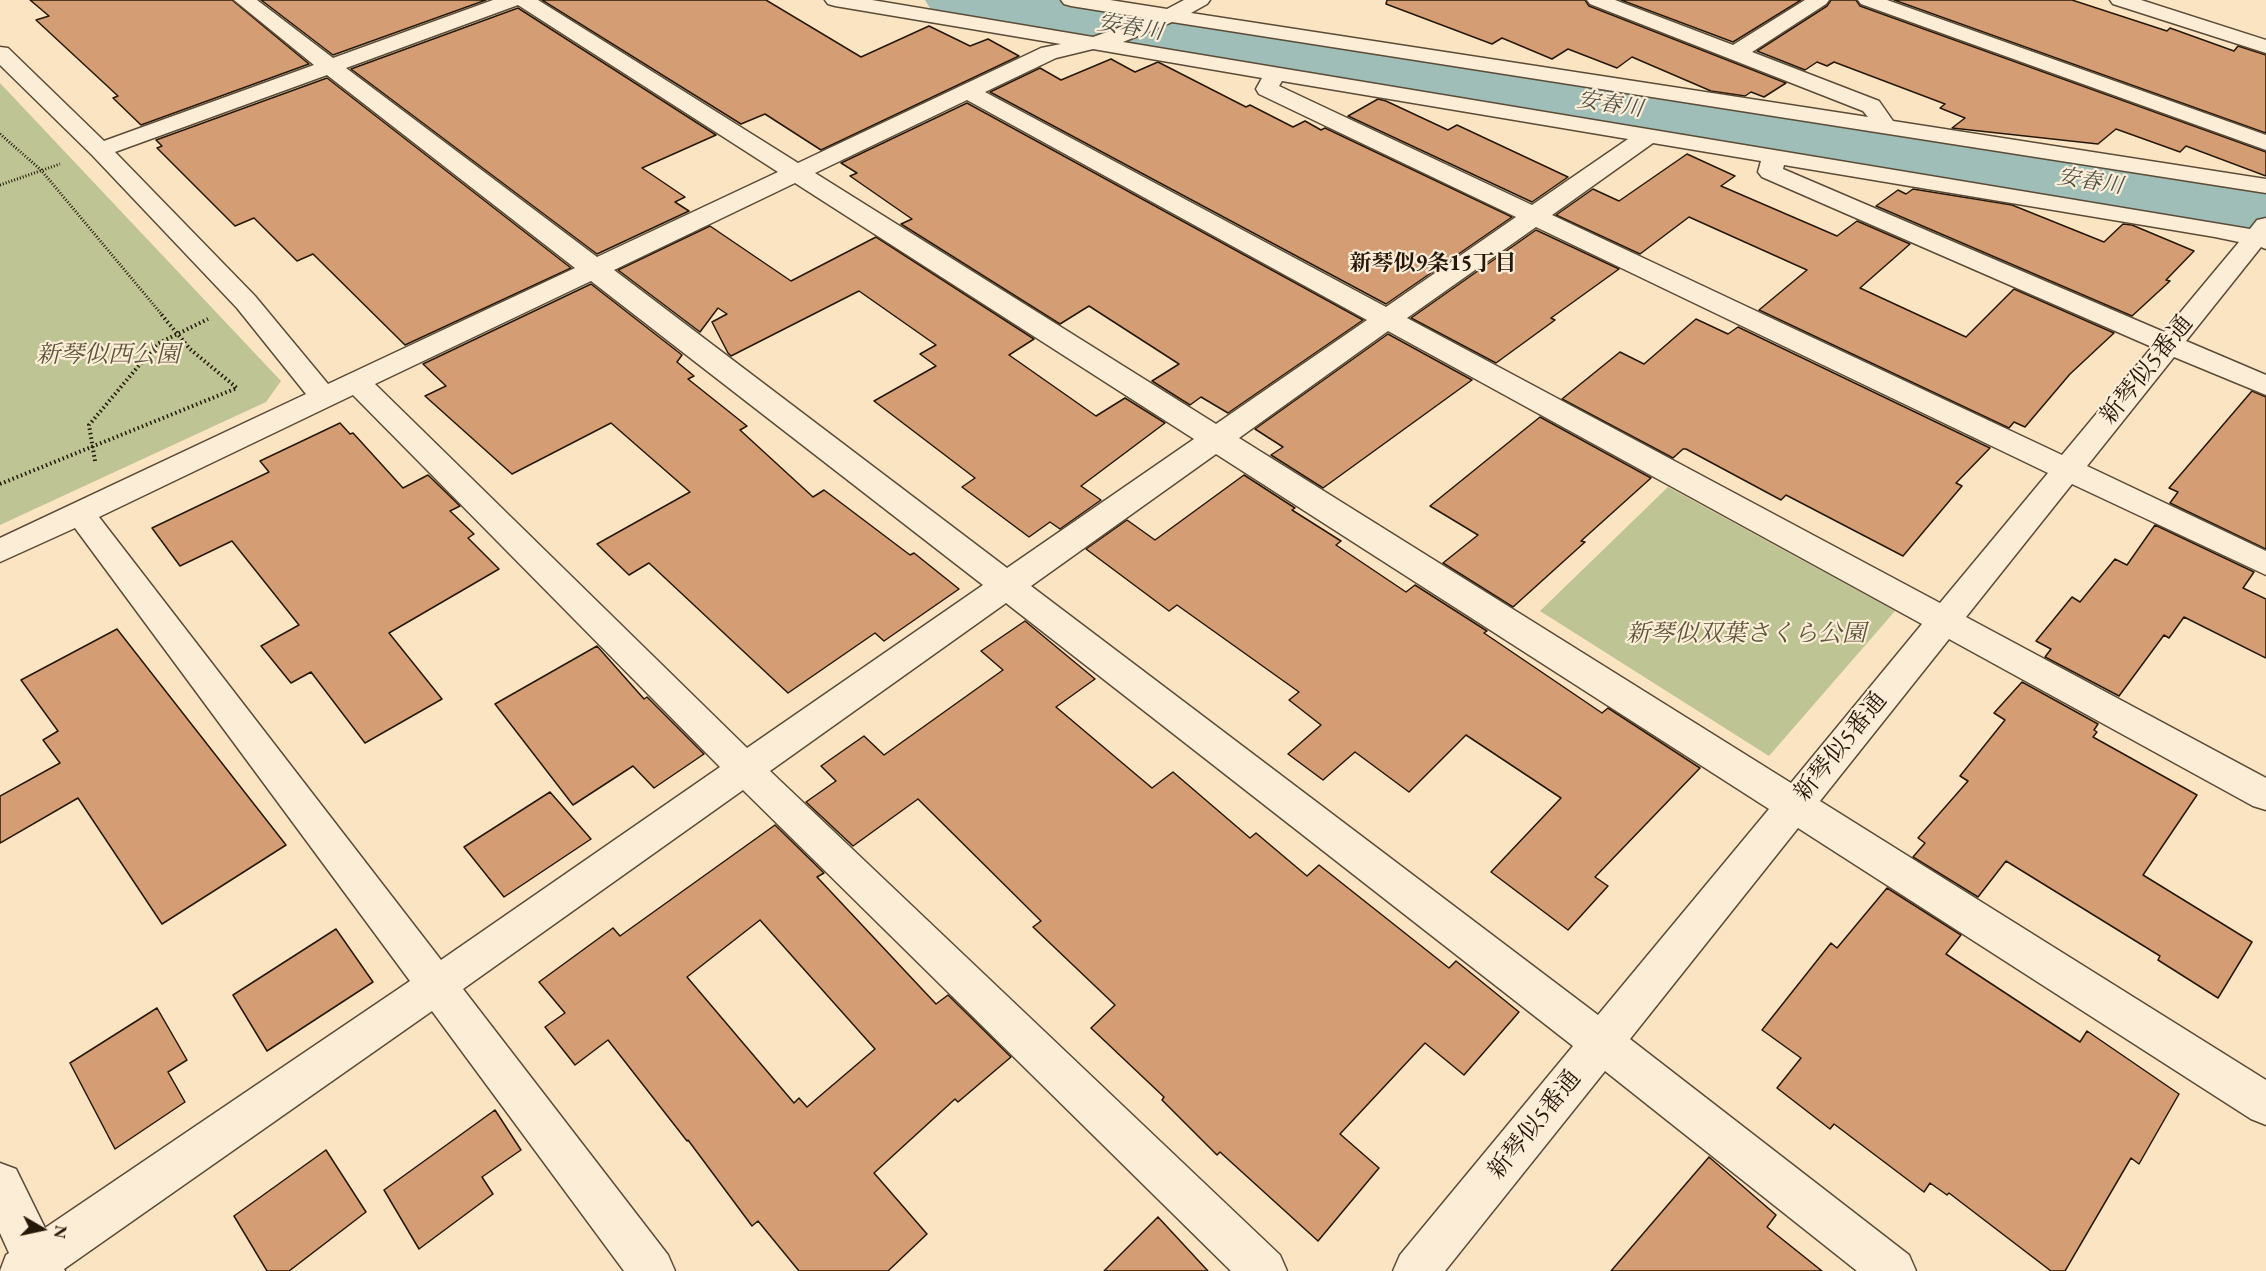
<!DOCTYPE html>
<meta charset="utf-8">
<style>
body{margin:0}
#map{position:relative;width:2266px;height:1271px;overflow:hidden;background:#fbe4c2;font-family:"EB Garamond",serif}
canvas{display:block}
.north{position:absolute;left:12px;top:1199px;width:60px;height:60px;-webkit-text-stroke:4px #fcedd7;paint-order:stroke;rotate:99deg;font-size:16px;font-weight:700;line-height:24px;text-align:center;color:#261809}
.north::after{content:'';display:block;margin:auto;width:21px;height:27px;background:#261809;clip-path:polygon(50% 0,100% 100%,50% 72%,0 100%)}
</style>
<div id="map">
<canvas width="2266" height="1271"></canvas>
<div class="north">N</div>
</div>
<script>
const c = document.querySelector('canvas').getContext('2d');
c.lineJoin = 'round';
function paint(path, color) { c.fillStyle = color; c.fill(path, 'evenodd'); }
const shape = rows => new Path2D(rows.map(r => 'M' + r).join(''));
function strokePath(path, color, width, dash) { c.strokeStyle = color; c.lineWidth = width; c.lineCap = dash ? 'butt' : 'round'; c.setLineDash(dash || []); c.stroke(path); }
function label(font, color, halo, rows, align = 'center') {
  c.font = font + ' "EB Garamond","Noto Serif JP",serif'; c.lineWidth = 4.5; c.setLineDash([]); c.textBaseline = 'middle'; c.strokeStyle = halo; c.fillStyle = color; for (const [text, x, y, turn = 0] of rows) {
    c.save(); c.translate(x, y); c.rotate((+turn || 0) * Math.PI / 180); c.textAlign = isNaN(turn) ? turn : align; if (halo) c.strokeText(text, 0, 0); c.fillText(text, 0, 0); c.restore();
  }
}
paint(shape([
 [0,83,281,381,266,402,0,525],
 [1668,487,1895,611,1769,756,1540,611]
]), '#bec493');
paint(shape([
 [925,0,1066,0,2266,189,2266,231,954,18,933,13,925,0]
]), '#9fbeb7');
const building = shape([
 [30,0,232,0,309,64,141,125,113,98,118,96,36,20,49,16,30,0],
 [261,0,486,0,333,55,261,0],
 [542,0,766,0,861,57,929,26,970,46,988,39,1019,56,821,150,765,114,741,124,542,0],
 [1387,0,1585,0,1589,6,1786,83,1764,97,1751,92,1745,96,1711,91,1632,57,1617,68,1568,49,1552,59,1502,38,1492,44,1386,4,1387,0],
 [1621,0,1801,0,1733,42,1621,0],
 [1831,0,1856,0,1860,6,2266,152,2266,176,2186,146,2180,152,2116,129,2098,144,1952,128,1965,118,1940,108,1945,104,1834,62,1827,66,1817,62,1805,70,1757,51,1827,6,1831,0],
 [1894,0,2072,0,2167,31,2170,28,2234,51,2238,46,2266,55,2266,133,1894,0],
 [518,8,716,135,642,168,685,197,675,202,689,211,597,254,351,69,518,8],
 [1111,59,1135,72,1158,62,1246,107,1250,105,1293,127,1305,121,1321,130,1325,128,1512,217,1386,304,990,92,1040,68,1061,80,1111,59],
 [327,78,571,268,405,345,313,254,297,261,254,218,235,226,157,148,162,146,156,140,327,78],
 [1378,99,1386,101,1448,130,1457,125,1568,177,1532,202,1348,116,1378,99],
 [967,103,1363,320,1228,413,1201,397,1190,405,1152,381,1179,364,1089,306,1060,324,901,224,912,219,850,176,857,173,841,163,967,103],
 [1687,154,1735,176,1721,186,1837,236,1857,221,1910,244,1860,288,1966,337,2014,289,2114,333,2070,374,2025,427,2014,422,2009,428,1759,310,1807,270,1689,217,1640,254,1556,215,1593,189,1619,201,1687,154],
 [1913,189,2012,205,2104,242,2123,224,2132,225,2194,251,2166,280,2170,281,2132,316,1876,206,1898,190,1906,194,1913,189],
 [710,226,791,281,876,237,1034,339,1009,355,1096,416,1125,398,1165,423,1081,486,1101,500,1060,529,1050,522,1029,537,962,487,975,478,874,401,936,366,920,354,936,345,859,291,731,356,728,353,712,322,727,314,718,308,700,332,618,270,710,226],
 [1536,230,1619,269,1551,318,1555,320,1496,363,1411,318,1536,230],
 [591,284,682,355,677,362,694,376,688,379,747,426,740,430,813,497,824,490,910,555,914,553,959,589,884,641,875,633,788,693,649,563,629,575,597,544,690,492,611,423,512,474,425,396,446,386,423,364,591,284],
 [1696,319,1728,334,1738,327,1990,448,1956,483,1962,486,1903,556,1786,495,1781,500,1686,449,1683,449,1673,458,1562,399,1620,352,1644,364,1696,319],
 [1388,334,1472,380,1323,488,1271,455,1283,447,1255,429,1388,334],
 [2252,391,2266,397,2266,549,2170,503,2178,492,2169,488,2252,391],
 [1540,417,1651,478,1581,541,1585,542,1513,607,1443,563,1478,535,1430,506,1540,417],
 [340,423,350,434,353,433,403,488,428,475,460,506,450,511,474,534,468,538,499,569,389,633,442,699,365,743,311,672,291,683,261,646,299,625,232,541,180,566,152,528,269,472,260,461,340,423],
 [1244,475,1295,508,1292,510,1341,541,1336,545,1406,592,1415,585,1487,631,1484,633,1602,713,1608,708,1700,768,1595,877,1608,886,1568,930,1491,872,1561,798,1466,735,1409,792,1355,752,1323,780,1288,754,1321,725,1289,700,1299,692,1177,605,1169,611,1086,549,1127,520,1155,540,1244,475],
 [2155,525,2254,572,2243,588,2266,599,2266,658,2184,617,2169,638,2164,635,2119,696,2045,657,2051,649,2036,641,2072,597,2080,602,2115,559,2127,565,2155,525],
 [1025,621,1095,679,1056,707,1152,788,1173,772,1250,838,1256,833,1307,876,1319,865,1449,968,1456,961,1519,1012,1464,1075,1425,1043,1340,1134,1379,1168,1318,1241,1220,1152,1217,1155,1162,1100,1164,1097,1091,1028,1115,1005,1033,927,1041,921,918,799,853,846,806,802,836,781,821,766,864,736,884,755,1003,670,981,651,1025,621],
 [117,629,286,845,162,924,78,798,0,843,0,796,60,763,43,740,58,731,21,680,117,629],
 [597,646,644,699,647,697,704,754,654,788,633,766,573,805,495,704,597,646],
 [2022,682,2098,724,2094,730,2097,732,2093,737,2197,795,2143,875,2252,942,2218,998,2158,960,2160,956,2006,861,1978,897,1913,857,1925,843,1918,838,1968,781,1960,776,2005,720,1994,713,2022,682],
 [550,792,591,839,504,897,464,847,550,792],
 [775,825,824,873,817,877,936,1004,948,995,1011,1057,958,1102,955,1099,874,1173,927,1234,888,1271,799,1271,758,1221,752,1226,688,1140,687,1141,608,1040,575,1065,545,1027,565,1013,539,982,613,928,620,936,775,825],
 [760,920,875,1049,807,1107,799,1098,794,1103,687,977,760,920],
 [1887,888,1961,935,1946,954,2080,1042,2087,1031,2179,1094,2139,1164,2131,1158,2065,1271,2051,1271,1949,1193,1947,1195,1930,1183,1924,1192,1834,1124,1830,1129,1777,1088,1801,1058,1762,1030,1831,943,1837,948,1887,888],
 [336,929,373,982,267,1051,233,995,336,929],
 [157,1008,187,1060,168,1072,185,1102,115,1149,70,1063,157,1008],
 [495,1110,521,1150,482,1177,493,1194,419,1249,384,1190,495,1110],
 [326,1150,366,1212,289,1271,267,1271,234,1216,326,1150],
 [1709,1157,1776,1215,1767,1227,1822,1271,1611,1271,1709,1157],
 [1158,1217,1208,1271,1104,1271,1158,1217]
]);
paint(building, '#d59d73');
strokePath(building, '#261809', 1.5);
const street = shape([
 [234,0,257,0,333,58,493,0,538,0,798,163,1041,48,1061,44,835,6,828,4,825,0,872,0,1093,37,1146,18,1071,6,1064,4,1061,0,1110,0,1167,9,1184,0,1210,0,1207,4,1191,13,1868,117,1863,111,1590,4,1587,0,1615,0,1733,45,1805,0,1829,0,1826,4,1752,52,1879,101,1893,121,2266,179,2266,193,1172,22,1123,42,2250,229,2257,220,2266,218,2266,249,2261,247,2186,341,2266,375,2266,395,2174,357,2087,466,2266,551,2266,575,2072,484,1966,617,2266,778,2266,810,2253,806,1949,639,1820,801,2266,1080,2266,1125,2251,1119,1798,828,1630,1039,1909,1255,1916,1271,1857,1271,1605,1071,1445,1271,1393,1271,1400,1255,1573,1046,1006,603,770,771,1280,1255,1287,1271,1231,1271,743,790,463,989,668,1255,675,1271,624,1271,432,1011,64,1269,65,1271,0,1271,6,1255,9,1253,0,1233,0,1163,16,1169,45,1228,410,981,75,528,0,562,0,538,306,394,237,308,92,155,0,65,0,47,8,48,104,141,314,65,234,0],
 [518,5,778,172,597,257,346,68,518,5],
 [1093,49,1262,78,1256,89,1259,94,1516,217,1386,307,985,92,1056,58,1093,49],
 [327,75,575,268,328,384,255,296,115,152,327,75],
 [1282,81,1628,139,1532,205,1279,86,1282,81],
 [967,100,1367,320,1216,424,815,173,967,100],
 [1653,143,1761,161,1758,172,1762,177,2152,347,2062,455,1552,215,1653,143],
 [1784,165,2215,237,2239,242,2164,332,1783,169,1784,165],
 [795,183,1194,439,1007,568,614,270,795,183],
 [1536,227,2048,473,1940,603,1407,318,1536,227],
 [591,281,983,585,747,748,375,384,591,281],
 [1388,331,1922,624,1791,783,1239,438,1388,331],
 [353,395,720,767,441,960,99,517,353,395],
 [1216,454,1769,809,1598,1015,1031,586,1216,454],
 [1858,0,1887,0,2266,135,2266,150,1861,4,1858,0],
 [2110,0,2141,0,2266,40,2266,53,2113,4,2110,0]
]);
strokePath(street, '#5b4b37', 3);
strokePath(shape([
 [0,134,41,170,163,316],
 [0,185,60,164]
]), '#261809', 3, [1, 2]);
strokePath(shape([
 [95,461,89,425,157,344,208,319],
 [0,484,237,388,190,349,161,314]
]), '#261809', 4, [1.5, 3]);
paint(street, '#fcedd7');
label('italic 22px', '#505246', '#fcedd7', [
 ["安春川",1130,28,9],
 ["安春川",1610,105,9],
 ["安春川",2090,182,9]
]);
label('bold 22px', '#261809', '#fcedd7', [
 ["新琴似9条15丁目",1433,264]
]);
label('italic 24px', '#5b5439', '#fcedd7', [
 ["新琴似西公園",108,355],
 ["新琴似双葉さくら公園",1746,634]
]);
label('24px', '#261809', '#fcedd7', [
 ["新琴似5番通",2147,370,-51],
 ["新琴似5番通",1841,747,-51],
 ["新琴似5番通",1535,1125,-51]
]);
</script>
